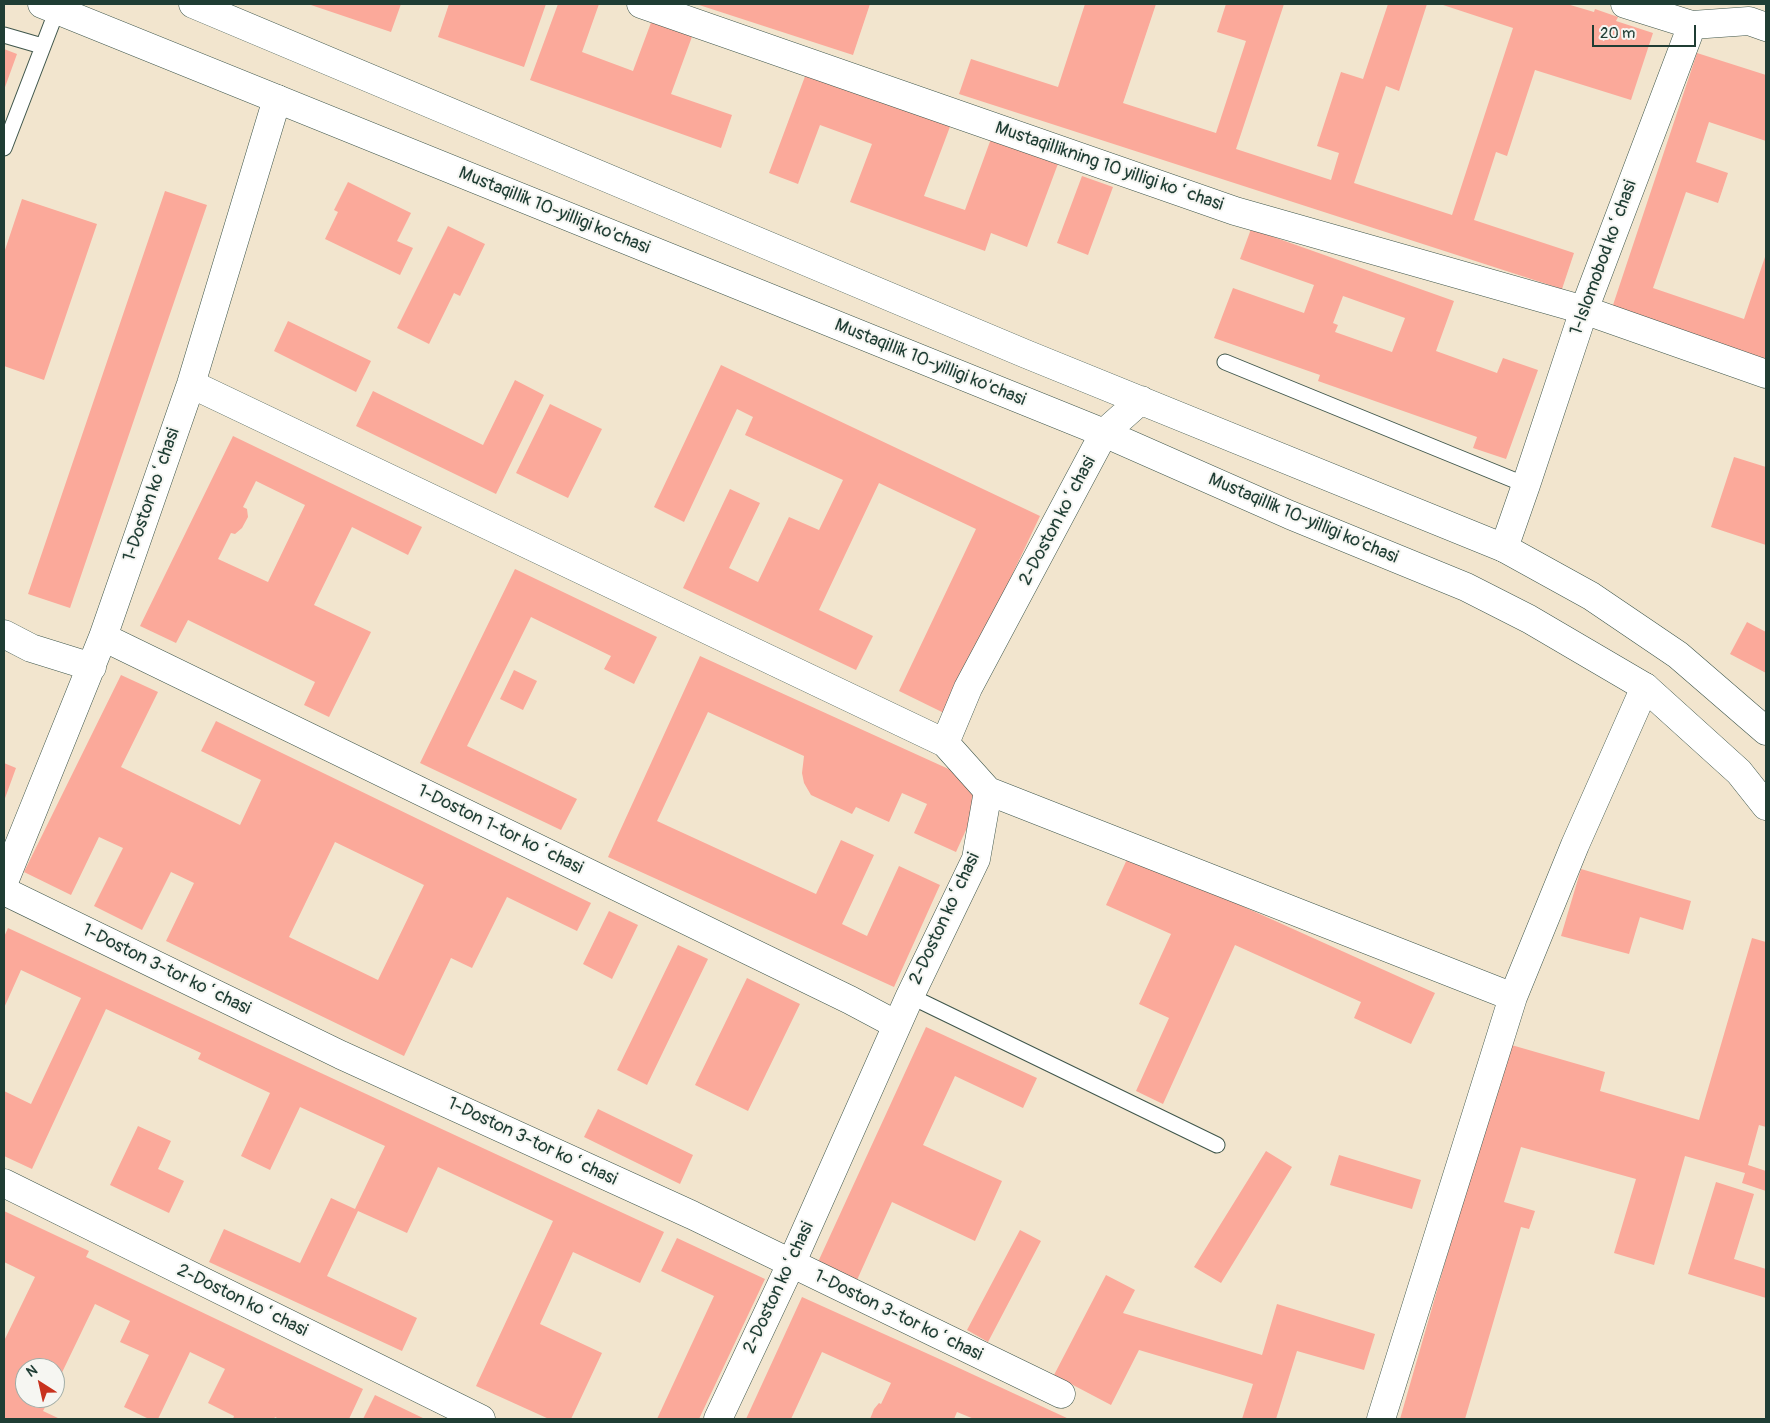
<!DOCTYPE html>
<meta charset="utf-8">
<style>
body{margin:0}
#map{position:relative;width:1770px;height:1423px;overflow:hidden;background:#f2e5ce;font-family:Pangolin,sans-serif}
canvas{display:block}
.frame{position:absolute;inset:0;border:5px solid #1f3d34;pointer-events:none}
.north{position:absolute;left:15px;top:1358px;width:50px;height:50px;box-sizing:border-box;background:#f6f6f2;border:1px solid #a0aca6;border-radius:50%;rotate:325deg;font-size:14px;font-weight:700;line-height:20px;text-align:center;color:#1f3d34}
.north::after{content:'';display:block;margin:auto;width:18px;height:22px;background:#c8321e;clip-path:polygon(50% 0,100% 100%,50% 72%,0 100%)}
.scale{position:absolute;left:1592px;top:25px;width:104px;height:22px;box-sizing:border-box;border:2px solid #1f3d34;border-top:0;padding-left:6px;font-size:15px;line-height:18px;white-space:nowrap;color:#1f3d34;-webkit-text-stroke:4px #f6f6f2;paint-order:stroke}
</style>
<div id="map">
<canvas width="1770" height="1423"></canvas>
<div class="frame"></div>
<div class="north">N</div>
<div class="scale">20 m</div>
</div>
<script>
const c = document.querySelector('canvas').getContext('2d');
c.lineJoin = 'round';
function paint(path, color) { c.fillStyle = color; c.fill(path, 'evenodd'); }
const shape = rows => new Path2D(rows.map(r => 'M' + r).join(''));
function strokePath(path, color, width, dash) { c.strokeStyle = color; c.lineWidth = width; c.lineCap = dash ? 'butt' : 'round'; c.setLineDash(dash || []); c.stroke(path); }
function label(font, color, halo, rows, align = 'center') {
  c.font = font + ' Pangolin,sans-serif'; c.lineWidth = 4; c.setLineDash([]); c.textBaseline = 'middle'; c.strokeStyle = halo; c.fillStyle = color; for (const [text, x, y, turn = 0] of rows) {
    c.save(); c.translate(x, y); c.rotate((+turn || 0) * Math.PI / 180); c.textAlign = isNaN(turn) ? turn : align; if (halo) c.strokeText(text, 0, 0); c.fillText(text, 0, 0); c.restore();
  }
}
paint(shape([
 [308,4,401,4,391,32],
 [449,4,546,4,524,67,438,37],
 [558,4,599,4,582,52,633,71,652,20,693,34,671,94,732,115,721,148,530,80],
 [696,4,870,4,853,55],
 [1085,4,1156,4,1123,103,1216,133,1246,41,1217,32,1226,4,1284,4,1236,149,1331,180,1339,153,1317,146,1341,72,1363,79,1388,4,1427,4,1399,91,1386,86,1354,183,1452,215,1513,28,1440,4,1567,4,1594,12,1595,9,1618,17,1616,21,1653,33,1631,100,1535,70,1507,156,1496,152,1474,220,1574,253,1562,289,959,94,971,59,1058,87],
 [4,49,17,54,4,90],
 [1697,53,1766,75,1766,141,1709,122,1696,162,1728,173,1718,203,1686,192,1653,288,1744,319,1766,254,1766,360,1612,308],
 [807,71,951,124,924,196,965,210,992,136,1059,161,1027,247,991,233,985,251,850,202,872,144,820,125,798,184,769,173],
 [1082,176,1113,187,1088,255,1057,243],
 [348,182,411,213,397,241,413,248,400,275,325,239,338,212,334,210],
 [165,191,207,205,70,608,28,594],
 [22,199,97,224,44,380,4,366,4,253],
 [448,226,485,244,460,296,454,293,429,344,397,328],
 [1251,229,1454,301,1436,351,1497,373,1503,358,1538,370,1506,459,1473,448,1477,437,1318,381,1320,375,1214,338,1233,288,1304,313,1314,285,1240,259],
 [1343,296,1405,318,1392,352,1335,332,1338,325,1333,323],
 [288,321,371,361,356,392,274,351],
 [721,365,1040,516,946,714,899,691,976,529,879,483,819,610,873,636,856,670,683,588,730,489,760,503,729,568,758,582,789,517,819,530,843,480,745,435,753,417,737,409,684,522,654,507],
 [515,380,544,395,496,494,356,426,373,391,483,445],
 [550,404,602,429,568,498,516,473],
 [233,436,422,527,408,555,352,527,314,605,371,632,329,717,304,705,315,682,188,620,176,643,140,626],
 [256,481,305,505,268,582,218,559,231,533,235,534,242,528,248,517,247,509,243,507],
 [1734,457,1766,467,1766,545,1711,527],
 [515,569,657,637,634,684,604,669,611,656,531,617,467,746,577,799,561,830,420,763],
 [1747,622,1766,632,1766,673,1730,654],
 [700,656,986,786,956,852,914,833,927,804,902,793,889,822,856,807,852,814,811,795,804,783,802,773,804,756,708,712,657,821,816,894,841,840,874,855,842,924,867,936,899,866,940,885,894,987,608,857],
 [514,670,537,681,523,710,500,699],
 [121,675,158,692,121,767,240,825,261,780,201,751,216,721,591,903,577,931,507,897,472,968,451,958,404,1056,166,941,194,883,171,872,142,930,94,906,123,848,99,837,71,895,24,872],
 [335,842,424,885,378,980,289,937],
 [4,763,16,768,4,801],
 [1129,855,1435,993,1411,1044,1354,1018,1361,1002,1235,945,1163,1104,1136,1091,1169,1018,1139,1004,1171,934,1106,905],
 [1581,869,1691,901,1683,930,1640,917,1629,954,1561,936],
 [609,911,638,925,612,979,583,964],
 [8,928,664,1232,640,1283,573,1252,540,1324,602,1353,571,1419,549,1419,476,1386,553,1221,438,1167,407,1233,358,1211,327,1276,417,1318,402,1351,209,1262,224,1229,300,1263,331,1198,355,1209,385,1146,300,1107,270,1170,241,1156,270,1093,198,1059,201,1053,106,1009,32,1169,4,1156,4,1091,31,1104,81,998,21,970,4,1008,4,937],
 [1752,938,1766,942,1766,1127,1759,1125,1748,1165,1766,1171,1766,1191,1742,1183,1745,1173,1685,1156,1654,1265,1614,1253,1636,1179,1521,1147,1504,1202,1535,1211,1529,1229,1521,1227,1465,1419,1400,1419,1508,1044,1605,1072,1600,1091,1699,1120],
 [678,945,708,959,647,1085,617,1070],
 [747,978,800,1004,748,1111,695,1085],
 [926,1027,1037,1078,1023,1108,955,1076,923,1145,1002,1181,975,1241,892,1202,857,1280,818,1262],
 [598,1109,693,1155,680,1184,584,1137],
 [138,1126,171,1141,158,1169,184,1181,169,1213,110,1185],
 [1266,1151,1292,1167,1221,1283,1194,1267],
 [1339,1155,1421,1180,1412,1209,1330,1185],
 [1716,1182,1754,1194,1734,1259,1766,1269,1766,1298,1688,1274],
 [4,1211,89,1251,86,1257,363,1389,349,1419,279,1419,275,1417,274,1419,233,1419,234,1416,208,1403,225,1369,190,1352,158,1419,149,1419,124,1407,149,1355,120,1342,130,1321,95,1304,55,1387,55,1368,25,1368,25,1398,50,1398,43,1411,60,1419,4,1419,4,1341,35,1277,4,1262],
 [1020,1230,1041,1241,988,1342,967,1330],
 [677,1238,765,1279,699,1419,657,1419,714,1296,661,1271],
 [1106,1275,1135,1290,1123,1313,1262,1355,1277,1304,1375,1334,1364,1370,1297,1351,1276,1419,1242,1419,1253,1384,1139,1350,1111,1405,1054,1375],
 [802,1297,946,1362,1069,1419,974,1419,957,1412,954,1419,870,1419,874,1409,879,1403,881,1404,891,1383,822,1352,791,1419,746,1419],
 [375,1395,425,1419,363,1419]
]), '#fba99a');
const lane = shape([
 [4,35,42,46],
 [4,148,57,10],
 [1225,362,1526,485],
 [910,996,1217,1145]
]);
const street = shape([
 [641,4,1235,211,1584,310,1766,374],
 [1625,4,1692,25],
 [191,384,945,743],
 [1504,548,1526,485,1584,310,1692,25,1749,21,1766,27],
 [4,634,31,648,92,667],
 [103,637,850,1000,897,1025],
 [988,791,1513,997],
 [4,882,103,637,191,384,277,99],
 [4,891,341,1055,692,1215,1061,1394],
 [4,1183,481,1419],
 [718,1419,791,1264,910,996,976,859,988,791,945,743,968,688,1104,433],
 [1381,1419,1513,997,1575,845,1645,687]
]);
const secondary = shape([
 [42,4,1104,433,1290,515,1466,587,1529,619,1645,687,1739,772,1766,806],
 [193,4,1026,354,1504,548,1591,596,1678,655,1766,731],
 [1104,433,1141,400]
]);
strokePath(lane, '#3f564b', 17);
strokePath(street, '#3f564b', 29);
strokePath(secondary, '#3f564b', 29);
strokePath(lane, '#fff', 15);
strokePath(street, '#fff', 28);
strokePath(secondary, '#fff', 28);
label('18px', '#1f3d34', '#f6f6f2', [
 ["Mustaqillikning 10 yilligi koʻchasi",1109,167,19],
 ["Mustaqillik 10-yilligi ko'chasi",554,211,22],
 ["1-Islomobod koʻchasi",1604,258,-70],
 ["Mustaqillik 10-yilligi ko'chasi",930,363,22],
 ["1-Doston koʻchasi",152,495,-71],
 ["Mustaqillik 10-yilligi ko'chasi",1303,519,23],
 ["2-Doston koʻchasi",1058,521,-62],
 ["1-Doston 1-tor koʻchasi",500,830,26],
 ["2-Doston koʻchasi",945,919,-65],
 ["1-Doston 3-tor koʻchasi",166,970,26],
 ["1-Doston 3-tor koʻchasi",532,1142,25],
 ["2-Doston koʻchasi",779,1288,-65],
 ["2-Doston koʻchasi",242,1301,26],
 ["1-Doston 3-tor koʻchasi",898,1316,26]
]);
</script>
